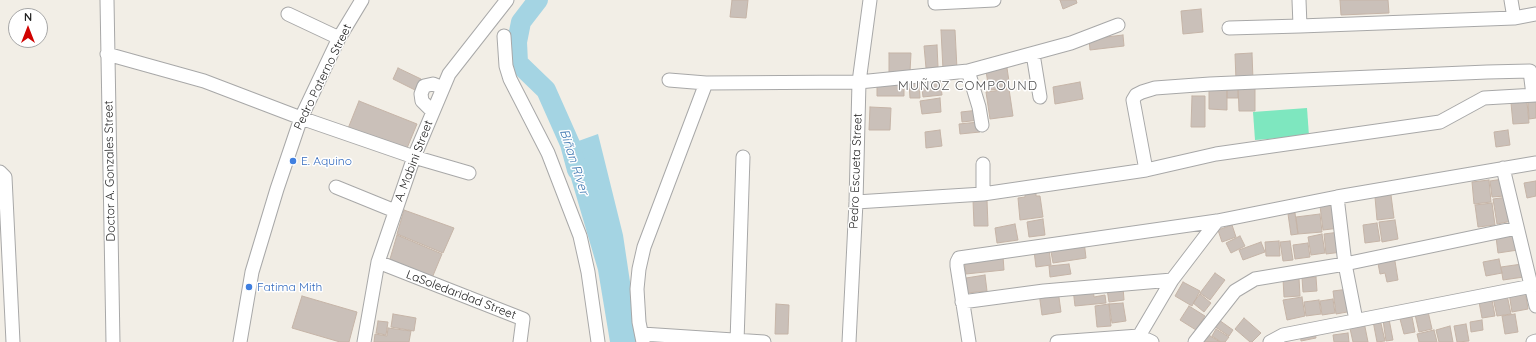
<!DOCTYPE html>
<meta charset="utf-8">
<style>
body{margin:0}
#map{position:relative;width:1536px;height:342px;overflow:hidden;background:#f2eee6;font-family:Quicksand,sans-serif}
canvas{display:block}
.north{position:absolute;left:8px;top:8px;width:40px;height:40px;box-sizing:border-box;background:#fff;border:1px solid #a6a6a6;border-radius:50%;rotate:0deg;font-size:11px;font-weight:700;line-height:16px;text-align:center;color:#212121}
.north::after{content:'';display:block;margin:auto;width:14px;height:18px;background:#d10200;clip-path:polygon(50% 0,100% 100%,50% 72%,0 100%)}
</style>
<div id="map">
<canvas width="1536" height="342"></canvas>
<div class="north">N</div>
</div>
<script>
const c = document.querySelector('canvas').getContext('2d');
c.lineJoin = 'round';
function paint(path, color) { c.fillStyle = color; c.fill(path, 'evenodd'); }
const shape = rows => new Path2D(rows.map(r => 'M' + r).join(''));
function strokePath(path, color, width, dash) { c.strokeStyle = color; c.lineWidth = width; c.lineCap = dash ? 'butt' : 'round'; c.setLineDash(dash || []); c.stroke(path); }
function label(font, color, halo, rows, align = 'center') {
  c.font = font + ' Quicksand,sans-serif'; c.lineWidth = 3; c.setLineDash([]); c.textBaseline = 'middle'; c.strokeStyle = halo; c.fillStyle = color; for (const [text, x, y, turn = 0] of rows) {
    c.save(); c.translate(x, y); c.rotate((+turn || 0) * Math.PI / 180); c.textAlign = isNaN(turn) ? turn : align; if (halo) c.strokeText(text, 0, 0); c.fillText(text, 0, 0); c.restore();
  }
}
paint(shape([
 [1307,108,1309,136,1255,140,1253,112]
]), '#7ee7bf');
paint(shape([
 [598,134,623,235,639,342,610,342,598,270,560,141,570,144]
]), '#a4d4e3');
strokePath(shape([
 [538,0,521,22,517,42,518,63,546,90,570,144,577,170]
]), '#a4d4e3', 20);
const building = shape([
 [732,0,748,0,746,18,730,17,732,0],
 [1060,0,1076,0,1077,3,1063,9,1060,0],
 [1340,0,1388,0,1389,13,1341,15,1340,0],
 [1201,9,1203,32,1183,34,1181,11,1201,9],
 [941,30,955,30,957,69,943,70,941,30],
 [1123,35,1124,46,1090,50,1089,39,1123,35],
 [937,45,938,67,926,68,924,46,937,45],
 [889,53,911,53,910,72,889,72,889,53],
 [1252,53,1253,80,1236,81,1235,54,1252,53],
 [398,68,421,79,415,90,393,79,398,68],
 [1007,68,1010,88,989,90,986,71,1007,68],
 [940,77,942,95,923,97,921,80,940,77],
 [919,81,920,98,910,98,909,82,919,81],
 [1080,82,1083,99,1055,104,1053,87,1080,82],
 [877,84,904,84,904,96,877,96,877,84],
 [1238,84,1255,84,1255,111,1239,111,1238,84],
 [1227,86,1238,86,1238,98,1227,98,1227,86],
 [1209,87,1227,87,1227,110,1209,109,1209,87],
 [1009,89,1013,116,990,119,986,92,1009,89],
 [1192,96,1205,96,1205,127,1191,127,1192,96],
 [940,98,941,112,922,114,920,101,940,98],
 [1536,100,1536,118,1529,119,1528,101,1536,100],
 [359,101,417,124,405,153,347,131,359,101],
 [1527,102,1529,123,1513,124,1511,103,1527,102],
 [870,107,891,108,890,130,869,130,870,107],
 [979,110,980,120,962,122,961,112,979,110],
 [979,122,980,132,960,134,959,124,979,122],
 [940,130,942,146,926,148,925,132,940,130],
 [1508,130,1510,145,1496,147,1494,132,1508,130],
 [1503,179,1505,196,1492,197,1490,181,1503,179],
 [1489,180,1491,202,1474,204,1472,182,1489,180],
 [1536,181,1536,196,1527,198,1524,183,1536,181],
 [1036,191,1036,196,1040,196,1043,217,1020,220,1018,198,1025,197,1025,193,1036,191],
 [1391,195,1394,218,1377,220,1375,197,1391,195],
 [1508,197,1512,221,1497,224,1493,199,1508,197],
 [973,200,987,200,988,226,974,226,973,200],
 [1492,203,1495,225,1478,227,1475,205,1492,203],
 [1337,204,1340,228,1323,230,1320,206,1337,204],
 [404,210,454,228,443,253,397,234,404,210],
 [1295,213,1298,234,1291,235,1288,214,1295,213],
 [1320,214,1322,232,1298,234,1296,217,1320,214],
 [1043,219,1045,235,1029,237,1027,222,1043,219],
 [1395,220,1398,239,1382,242,1379,222,1395,220],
 [1377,223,1380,241,1365,243,1363,225,1377,223],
 [1015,224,1018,240,997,243,995,228,1015,224],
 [1232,225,1236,237,1222,242,1218,230,1232,225],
 [1340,232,1342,252,1326,254,1324,234,1340,232],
 [1322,234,1325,253,1311,255,1308,237,1322,234],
 [1515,234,1518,250,1498,253,1496,237,1515,234],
 [397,235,442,254,432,278,390,259,397,235],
 [1240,236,1245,246,1231,253,1226,243,1240,236],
 [1084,241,1086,258,1053,263,1050,246,1084,241],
 [1279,241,1280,256,1266,256,1265,242,1279,241],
 [1290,241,1293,260,1283,261,1280,242,1290,241],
 [1261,242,1265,252,1243,260,1239,250,1261,242],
 [1308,243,1310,257,1295,259,1293,245,1308,243],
 [1049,249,1051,265,1036,267,1034,251,1049,249],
 [1394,255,1398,280,1387,282,1385,273,1380,274,1377,258,1394,255],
 [1003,256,1004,270,966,274,964,260,1003,256],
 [1499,259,1502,273,1486,276,1483,262,1499,259],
 [1069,264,1071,274,1050,277,1049,266,1069,264],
 [1522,264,1524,277,1503,280,1501,267,1522,264],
 [1215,273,1225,280,1210,300,1200,293,1215,273],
 [985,275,987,291,967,293,966,278,985,275],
 [1316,277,1317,291,1303,292,1302,278,1316,277],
 [1299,278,1300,296,1284,297,1283,279,1299,278],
 [1183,282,1200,291,1192,306,1175,296,1183,282],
 [1093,287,1094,297,1105,295,1106,303,1075,306,1073,289,1093,287],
 [1123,287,1124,300,1109,302,1107,289,1123,287],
 [1349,289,1353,311,1336,314,1333,291,1349,289],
 [1058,290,1061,312,1042,315,1039,293,1058,290],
 [1525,290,1528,309,1512,312,1509,293,1525,290],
 [1200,294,1211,303,1204,312,1193,303,1200,294],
 [1507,295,1511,314,1497,316,1493,298,1507,295],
 [302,296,357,312,349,342,340,342,292,328,302,296],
 [1302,297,1305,316,1287,320,1283,300,1302,297],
 [1333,299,1335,313,1322,315,1320,301,1333,299],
 [1319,300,1321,314,1306,316,1304,302,1319,300],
 [1492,300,1495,316,1482,318,1479,302,1492,300],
 [1123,303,1126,321,1112,323,1109,304,1123,303],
 [776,304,789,305,788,334,775,334,776,304],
 [1109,304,1111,326,1097,327,1095,306,1109,304],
 [1189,306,1205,316,1196,330,1180,320,1189,306],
 [1427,307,1432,329,1419,332,1414,310,1427,307],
 [393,314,416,318,414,331,391,327,393,314],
 [1515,314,1518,332,1505,334,1502,316,1515,314],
 [1412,317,1415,332,1404,334,1400,319,1412,317],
 [1244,318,1261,333,1252,342,1250,342,1235,329,1244,318],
 [1380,319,1385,341,1377,342,1373,321,1380,319],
 [1389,319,1393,340,1386,341,1383,320,1389,319],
 [1219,320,1233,330,1229,336,1214,326,1219,320],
 [1482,320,1483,330,1471,332,1470,322,1482,320],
 [378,321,388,322,386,335,376,333,378,321],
 [1364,322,1368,342,1353,342,1349,324,1364,322],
 [1466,324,1469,341,1457,342,1454,326,1466,324],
 [1450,326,1453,342,1439,342,1436,330,1450,326],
 [388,328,411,331,409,342,374,342,375,334,387,336,388,328],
 [1216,329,1229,337,1225,342,1221,342,1212,336,1216,329],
 [1315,330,1316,338,1301,341,1300,333,1315,330],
 [1434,330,1437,342,1419,342,1417,334,1434,330],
 [1348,333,1349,342,1334,342,1333,335,1348,333],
 [1207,334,1220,342,1202,342,1207,334]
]);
paint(building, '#cac0b9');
strokePath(building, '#c5b4a7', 1);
const minor = shape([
 [107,0,113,342],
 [935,0,935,3,994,0],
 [1299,0,1300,26,1514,18,1536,14],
 [1511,0,1514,18],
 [288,14,339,38],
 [1229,28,1300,26],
 [504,36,506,66,510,79,548,153,580,236,588,272,598,342],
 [107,54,204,81,301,118,414,157,469,173],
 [1033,54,1040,97],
 [968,71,979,107,982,125],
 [669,80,706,83],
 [433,112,422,101,421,94,424,86,433,84,443,88],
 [983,164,983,194],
 [1503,168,1536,306],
 [1146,170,1133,100,1136,95,1142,92,1155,88,1210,84,1487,72,1530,71,1533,95],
 [0,172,5,177,13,342],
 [336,187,395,211],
 [1337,197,1345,264,1356,320],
 [856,202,983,194,1146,170,1216,154,1440,122,1484,98,1536,95],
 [378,262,523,319,520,342],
 [962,302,1044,291,1172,280],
 [642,334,764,342],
 [1139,336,1172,280,1217,221],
 [240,342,252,272,277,189,301,118,339,38,362,0],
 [364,342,378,262,414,157,449,74,507,0],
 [643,342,639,322,637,289,639,269,644,247,706,83,859,82,968,71,1071,43,1118,25],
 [737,342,743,157],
 [849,342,856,202,859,82,870,0],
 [969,342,957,266,957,262,959,258,1217,221,1337,197,1536,163],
 [1057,342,1139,336,1152,342],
 [1195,342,1235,291,1255,279,1345,264,1517,228],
 [1270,342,1283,335,1532,286],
 [1533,342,1536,341]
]);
strokePath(minor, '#a8a8a8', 15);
strokePath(minor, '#fff', 13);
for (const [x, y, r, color] of [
 [293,161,4,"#3f7fe0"],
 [249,287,4,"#3f7fe0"]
]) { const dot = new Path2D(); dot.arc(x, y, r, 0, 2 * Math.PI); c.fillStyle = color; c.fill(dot); strokePath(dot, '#fff', 1.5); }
label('12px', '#212121', '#fff', [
 ["Pedro Paterno Street",323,77,-64],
 ["A. Mabini Street",414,161,-69],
 ["Doctor A. Gonzales Street",110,171,-91],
 ["Pedro Escueta Street",856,171,-88],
 ["LaSoledaridad Street",461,295,21]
]);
label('12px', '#366cbe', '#fff', [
 ["E. Aquino",301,161],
 ["Fatima Mith",257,287]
], 'left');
c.letterSpacing = '1px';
label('13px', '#545454', '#fff', [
 ["MUÑOZ COMPOUND",968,86]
]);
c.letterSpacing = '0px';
label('italic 13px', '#4179b2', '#fff', [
 ["Biñan River",574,162,72]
]);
</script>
